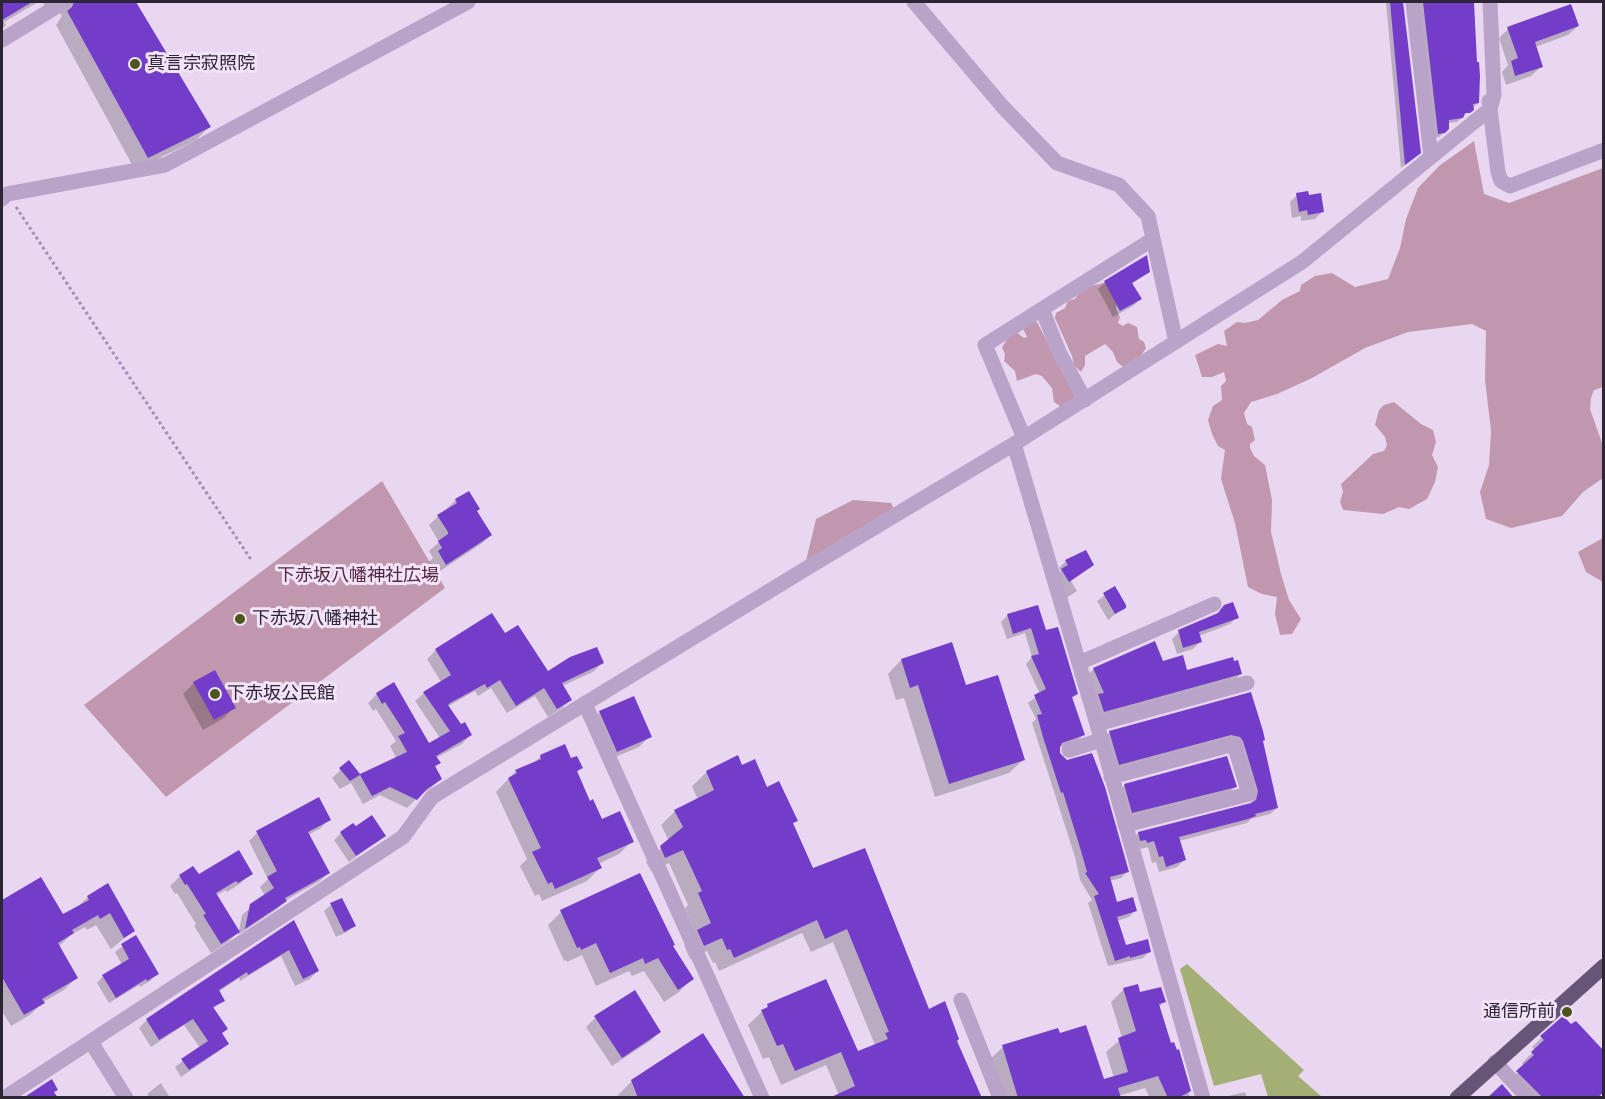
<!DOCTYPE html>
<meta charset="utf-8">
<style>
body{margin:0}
#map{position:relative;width:1605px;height:1099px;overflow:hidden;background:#e9d7f1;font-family:Roboto,sans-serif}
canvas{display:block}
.frame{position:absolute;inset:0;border:3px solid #2c2534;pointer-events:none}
</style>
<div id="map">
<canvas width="1605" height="1099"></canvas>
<div class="frame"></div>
</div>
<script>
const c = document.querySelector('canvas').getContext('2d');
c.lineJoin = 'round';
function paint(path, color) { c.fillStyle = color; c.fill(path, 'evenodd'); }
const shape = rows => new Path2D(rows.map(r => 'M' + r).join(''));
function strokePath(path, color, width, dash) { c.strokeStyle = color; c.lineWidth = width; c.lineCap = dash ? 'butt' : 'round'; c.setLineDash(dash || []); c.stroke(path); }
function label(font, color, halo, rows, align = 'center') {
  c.font = font + ' Roboto,"Noto Sans JP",sans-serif'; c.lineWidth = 6; c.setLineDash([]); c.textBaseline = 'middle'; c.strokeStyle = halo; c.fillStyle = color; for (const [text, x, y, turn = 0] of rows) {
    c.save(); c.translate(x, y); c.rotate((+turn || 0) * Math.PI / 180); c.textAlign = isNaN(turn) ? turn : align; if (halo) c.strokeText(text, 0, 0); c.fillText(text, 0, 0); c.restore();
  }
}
paint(shape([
 [1474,141,1484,194,1509,203,1603,168,1603,387,1594,390,1591,398,1590,409,1603,446,1603,478,1583,492,1562,516,1511,528,1486,519,1480,492,1489,465,1491,431,1485,380,1486,331,1472,324,1408,332,1365,348,1312,378,1277,394,1251,402,1244,413,1247,424,1252,427,1255,440,1250,444,1250,448,1254,456,1265,465,1272,500,1271,532,1281,574,1289,600,1301,619,1292,634,1280,635,1275,614,1277,597,1262,594,1248,587,1235,523,1221,479,1225,450,1218,446,1212,434,1208,420,1213,406,1222,400,1221,386,1226,381,1224,372,1212,377,1202,377,1195,355,1218,344,1227,346,1224,331,1237,322,1245,323,1258,320,1282,300,1300,291,1301,285,1315,276,1332,273,1355,287,1388,279,1400,248,1406,219,1418,188,1439,166],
 [1108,282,1117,300,1116,309,1120,317,1118,323,1123,326,1128,323,1137,327,1139,339,1144,342,1146,348,1138,360,1123,367,1117,362,1113,352,1105,344,1085,356,1085,365,1081,372,1074,365,1072,356,1055,318,1056,313,1065,308,1068,301,1075,299,1083,288],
 [1029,320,1037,322,1075,396,1073,402,1063,408,1054,402,1052,388,1042,376,1036,374,1017,381,1015,371,1004,361,1005,354,1002,347,1012,332,1016,332,1024,338,1027,337,1022,326],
 [1394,402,1421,424,1433,430,1436,442,1432,455,1438,467,1435,482,1427,499,1409,509,1399,507,1383,514,1343,510,1340,502,1343,492,1341,484,1373,454,1384,451,1387,445,1385,437,1375,425,1379,410,1384,405],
 [382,481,445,588,166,797,84,705],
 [853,500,891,503,896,513,806,561,816,519],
 [1603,538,1604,538,1603,582,1586,572,1578,552]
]), '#c097ad');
paint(shape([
 [1187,964,1304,1070,1298,1076,1322,1097,1268,1097,1261,1074,1214,1086,1180,969]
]), '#a4af75');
paint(shape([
 [2,2,38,2,4,22,6,25,2,29],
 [42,2,135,2,209,127,196,140,135,170,56,25,62,16,56,6,45,6],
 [1386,2,1402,2,1415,157,1401,168],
 [1416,2,1472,2,1478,103,1457,122,1447,123,1448,129,1439,137,1434,137],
 [1578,26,1568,35,1535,47,1541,67,1531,76,1506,85,1502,72,1508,65,1499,38,1508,29],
 [1297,195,1322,212,1315,219,1301,221,1301,216,1292,218,1290,202],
 [1149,271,1131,284,1140,299,1133,306,1113,317,1098,289,1105,282],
 [456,500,476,511,491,535,481,544,437,573,429,562,433,558,429,551,439,542,429,525],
 [1066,561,1093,565,1071,581,1077,591,1066,598,1056,577,1061,571,1059,568],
 [1115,588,1124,607,1108,620,1097,601],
 [1008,615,1045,632,1076,694,1071,699,1084,734,1077,741,1058,748,1058,754,1127,872,1121,878,1109,881,1116,903,1135,911,1129,917,1117,921,1125,946,1150,951,1143,958,1108,966,1088,903,1092,900,1080,880,1075,857,1032,723,1036,719,1028,703,1040,694,1026,664,1032,657,1025,633,1007,639,1001,622],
 [1237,617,1230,624,1199,636,1200,642,1193,649,1177,654,1172,639,1179,632],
 [504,635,547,673,602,663,593,672,562,686,570,700,562,708,548,717,535,696,507,713,491,688,478,696,475,691,447,707,460,726,470,735,462,744,436,758,439,763,434,768,440,779,431,788,420,795,407,808,380,795,363,804,351,783,340,789,332,778,349,762,360,776,397,759,390,746,396,741,376,709,373,711,368,703,377,694,394,684,428,745,440,738,415,701,424,693,441,682,427,659,436,650],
 [901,660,965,687,1023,760,1009,773,935,797,904,698,896,700,888,674],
 [1162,663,1186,672,1241,674,1234,680,1097,718,1087,675,1094,669],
 [214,672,234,707,224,718,203,730,183,694,194,683],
 [1250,694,1277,808,1270,814,1251,819,1247,823,1179,841,1184,860,1177,867,1159,872,1156,862,1152,863,1148,847,1140,849,1140,846,1134,847,1132,840,1138,833,1251,805,1252,799,1237,748,1112,771,1103,739,1110,732],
 [600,712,650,736,639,747,606,761,589,723],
 [541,756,571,760,581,768,576,773,589,803,601,821,632,841,619,854,598,864,600,868,587,881,542,901,539,894,535,896,520,866,527,859,496,792,516,771,533,764],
 [741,767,766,789,796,820,792,824,813,870,928,1011,955,1041,839,1095,826,1065,781,1085,769,1057,763,1059,748,1025,768,1006,825,981,857,1053,875,1045,833,942,811,952,802,933,719,971,715,962,713,963,707,951,690,959,684,945,696,934,685,908,688,905,669,863,651,871,646,862,669,841,661,825,675,811,698,800,692,786,707,772],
 [1125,785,1235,787,1229,793,1126,818,1119,791],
 [329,819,321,828,308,835,328,873,320,881,286,900,277,909,238,935,242,915,265,896,260,887,268,879,249,841,257,833],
 [341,833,384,835,349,862,334,840],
 [251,873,241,883,227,892,226,890,215,896,238,932,228,942,211,953,194,926,196,924,177,893,175,894,170,886,180,876],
 [41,879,63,916,75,909,88,897,107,885,133,931,111,949,96,925,87,930,85,927,71,935,58,947,76,978,64,990,43,1002,30,1015,11,1026,2,1011,2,902],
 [341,900,354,925,347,932,336,937,324,911,331,905],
 [561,912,671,946,692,979,679,992,664,1002,644,971,632,976,629,971,596,986,582,955,567,962,566,960,564,961,548,925],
 [294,922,317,971,310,979,295,986,281,956,240,981,239,978,218,992,223,1000,213,1009,226,1029,221,1034,227,1044,219,1051,181,1077,175,1067,200,1048,184,1025,151,1047,139,1028,147,1020],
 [135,937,157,974,150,981,140,987,139,985,109,1003,97,983,103,976,122,965,115,952],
 [1137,986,1139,994,1164,1002,1159,1007,1190,1098,1150,1098,1145,1088,1118,1096,1119,1098,1002,1098,990,1059,1003,1047,1103,1081,1114,1078,1106,1052,1122,1038,1111,1002,1123,990],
 [634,993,660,1032,650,1041,612,1066,586,1027,595,1018],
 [1563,1018,1602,1098,1522,1098,1508,1082,1525,1066,1522,1063,1535,1050,1532,1047],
 [632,1081,744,1098,618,1098,617,1096],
 [161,1083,170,1098,150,1098,147,1094],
 [1245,1092,1247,1098,1226,1098,1228,1096]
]), '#0003');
paint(shape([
 [2,2,32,2,2,20],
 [74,2,136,2,211,127,148,158,67,11,72,7],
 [1390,2,1403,2,1421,153,1405,165],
 [1423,2,1474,2,1477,62,1479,62,1480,76,1479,103,1473,104,1474,110,1470,113,1465,113,1463,118,1449,120,1449,129,1445,133,1438,134],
 [1571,4,1579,26,1535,42,1543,67,1515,76,1511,61,1518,58,1507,27],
 [1308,191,1309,195,1321,193,1324,212,1308,215,1307,210,1299,212,1296,193],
 [1147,255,1150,272,1132,283,1142,299,1120,311,1104,281],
 [469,491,480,509,477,511,492,535,446,565,438,551,442,548,438,541,448,534,448,532,437,515,457,503,455,499],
 [1086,550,1094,565,1069,582,1061,569,1068,565,1065,560],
 [1115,586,1126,605,1126,608,1115,614,1103,593],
 [1233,602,1239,618,1199,632,1202,642,1183,648,1178,630,1218,613,1224,605],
 [1038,605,1046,630,1058,627,1078,694,1072,697,1085,735,1062,743,1060,747,1060,753,1067,760,1092,753,1105,787,1129,872,1110,877,1117,902,1133,897,1137,911,1117,917,1126,945,1148,939,1151,952,1130,958,1130,956,1115,961,1094,896,1099,894,1085,873,1087,872,1081,851,1063,792,1061,793,1043,737,1037,715,1042,714,1034,695,1046,689,1031,656,1039,654,1031,628,1013,634,1007,614],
 [492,613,505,633,518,625,548,671,570,657,597,647,604,663,562,683,572,700,557,709,544,688,516,706,500,680,487,688,485,684,450,703,448,705,461,724,465,722,472,735,436,756,441,763,435,766,442,779,427,789,417,800,390,787,372,796,360,775,350,781,339,768,349,760,360,774,407,752,398,736,405,733,385,702,382,704,376,693,394,682,429,743,450,731,423,692,451,675,435,649],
 [1155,641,1163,661,1183,655,1187,670,1233,657,1234,661,1238,660,1242,674,1104,712,1098,694,1104,693,1093,668],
 [952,642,966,685,998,675,1025,760,949,784,918,685,910,688,901,659],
 [215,670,236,708,214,720,193,682],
 [1251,692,1263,731,1265,740,1263,741,1278,808,1255,814,1256,816,1248,819,1179,837,1186,860,1166,867,1163,856,1159,857,1154,841,1147,843,1146,840,1140,841,1138,832,1251,803,1256,800,1258,791,1243,741,1240,737,1231,735,1119,765,1109,731],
 [634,696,652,737,617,752,599,711],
 [565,744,571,758,577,756,583,768,577,771,590,801,593,799,602,819,620,811,634,842,597,858,602,868,555,889,552,882,548,884,532,852,541,848,508,778,517,773,515,770,541,759,540,755],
 [738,755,742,765,755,759,767,787,779,781,798,821,793,823,813,868,865,848,929,1009,945,1001,959,1039,957,1041,982,1098,829,1098,855,1086,841,1052,795,1071,783,1044,777,1046,761,1010,768,1007,767,1004,826,979,858,1051,888,1039,885,1033,889,1032,847,929,825,939,817,920,734,958,730,949,727,950,722,938,704,946,697,930,711,923,698,893,702,891,683,850,665,858,660,846,683,827,674,810,714,790,706,771],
 [1227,756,1237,787,1132,813,1124,784],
 [319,797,331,820,308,832,330,873,285,898,287,901,245,929,250,904,274,888,267,877,277,871,256,831],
 [372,815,386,836,356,856,340,832,353,823,356,826],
 [239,850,253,874,238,883,236,881,216,893,240,932,221,944,203,915,206,914,187,884,185,885,179,875,193,866,199,874],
 [640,873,675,945,673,946,694,979,678,990,658,958,645,964,643,958,610,973,596,943,581,950,580,947,577,948,560,910],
 [41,877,63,914,89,900,87,896,108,883,135,931,124,938,110,913,100,919,98,915,72,930,74,933,58,943,78,978,42,999,45,1003,24,1015,2,977,2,900],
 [342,898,356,926,344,932,330,903],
 [294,920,319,971,303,979,289,950,248,975,247,972,219,990,225,1001,213,1007,228,1029,222,1033,229,1044,189,1070,181,1059,208,1041,193,1019,159,1040,146,1019],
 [136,935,159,974,147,981,146,979,116,998,102,975,129,959,121,944],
 [1138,984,1140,992,1161,987,1166,1002,1159,1004,1171,1043,1174,1042,1177,1050,1179,1049,1191,1091,1178,1098,1168,1098,1158,1076,1118,1088,1121,1098,1018,1098,1002,1045,1058,1028,1060,1033,1086,1025,1104,1079,1128,1072,1118,1038,1136,1031,1123,988],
 [635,990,661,1032,622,1058,594,1016],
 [1563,1016,1571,1024,1576,1021,1604,1051,1604,1092,1597,1098,1543,1098,1516,1071,1534,1055,1531,1052,1544,1040,1540,1036],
 [703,1033,745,1098,638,1098,631,1080],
 [52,1079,58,1090,54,1092,58,1098,23,1098],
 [1502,1084,1514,1098,1487,1098]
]), '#733dc9');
strokePath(shape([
 [16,207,252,561]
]), '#a48db5', 3, [3, 3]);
strokePath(shape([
 [914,2,1003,107,1057,163,1119,185,1148,216,1176,342],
 [1413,2,1431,157],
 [2,40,64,2],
 [1489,101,1498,172,1501,181,1510,186,1604,150],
 [2,199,7,194,165,165,468,2],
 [1042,309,1059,352,1085,400],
 [1024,438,985,345,1153,239],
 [1014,444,1097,724,1203,1098],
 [1079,663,1214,604],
 [585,704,762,1098],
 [1097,724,1247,683],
 [1069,750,1101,740],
 [1111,777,1234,744,1249,794,1125,825],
 [961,1000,1000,1098],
 [91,1042,126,1098],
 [1495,1062,1528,1098],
 [4,1098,403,837,432,797,812,565,1014,444,1302,262,1490,109,1494,95,1490,2]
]), '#baa3c9', 15);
strokePath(shape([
 [1457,1098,1604,966]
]), '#655677', 15);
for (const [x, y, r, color] of [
 [135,64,6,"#4a561a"],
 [240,619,6,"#4a561a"],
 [215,694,6,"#4a561a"],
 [1567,1012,6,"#4a561a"]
]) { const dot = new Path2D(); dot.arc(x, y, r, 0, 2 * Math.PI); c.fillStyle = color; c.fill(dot); strokePath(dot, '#f2e3f9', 2); }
label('18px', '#2c2534', '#f2e3f9', [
 ["真言宗寂照院",147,64],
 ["下赤坂八幡神社",252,619],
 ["下赤坂公民館",227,694],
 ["通信所前",1555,1012,"right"]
], 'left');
label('18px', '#53283d', '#f2e3f9', [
 ["下赤坂八幡神社広場",358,576]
]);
</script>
